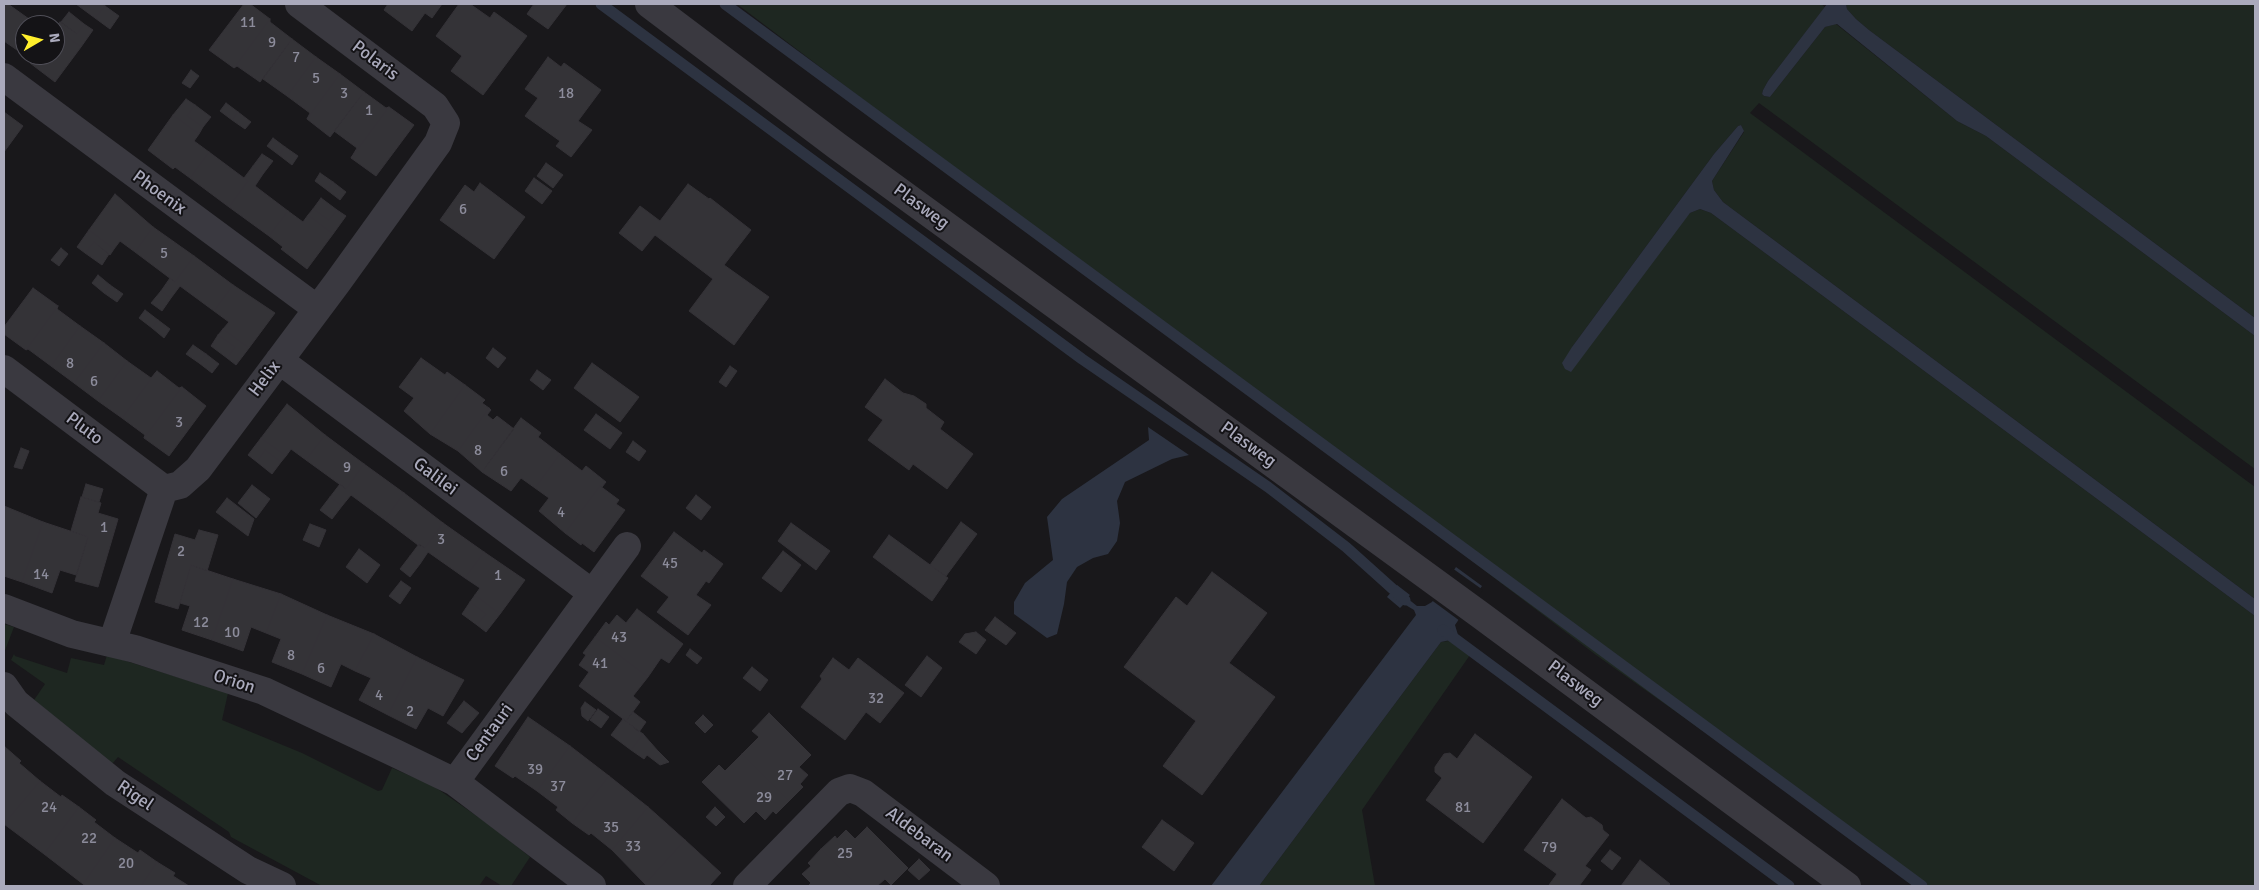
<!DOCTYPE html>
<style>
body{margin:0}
#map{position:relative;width:2259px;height:890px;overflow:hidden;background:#19181b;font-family:Signika,sans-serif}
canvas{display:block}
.frame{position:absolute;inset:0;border:5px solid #aaaabc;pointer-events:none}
.north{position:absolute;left:15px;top:15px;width:50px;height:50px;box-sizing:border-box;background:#141316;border:1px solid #504f58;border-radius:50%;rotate:82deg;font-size:14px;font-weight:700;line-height:20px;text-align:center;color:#aaaabc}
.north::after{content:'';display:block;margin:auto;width:18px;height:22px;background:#ffef2c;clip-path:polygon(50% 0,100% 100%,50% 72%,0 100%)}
</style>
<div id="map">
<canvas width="2259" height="890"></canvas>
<div class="frame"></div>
<div class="north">N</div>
</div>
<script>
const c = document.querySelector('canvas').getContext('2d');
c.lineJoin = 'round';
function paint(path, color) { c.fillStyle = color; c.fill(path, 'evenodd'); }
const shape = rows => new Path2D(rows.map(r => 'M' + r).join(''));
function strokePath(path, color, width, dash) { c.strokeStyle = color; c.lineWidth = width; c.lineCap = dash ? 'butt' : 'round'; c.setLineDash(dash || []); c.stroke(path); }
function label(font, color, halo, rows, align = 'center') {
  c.font = font + ' Signika,sans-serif'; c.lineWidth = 4; c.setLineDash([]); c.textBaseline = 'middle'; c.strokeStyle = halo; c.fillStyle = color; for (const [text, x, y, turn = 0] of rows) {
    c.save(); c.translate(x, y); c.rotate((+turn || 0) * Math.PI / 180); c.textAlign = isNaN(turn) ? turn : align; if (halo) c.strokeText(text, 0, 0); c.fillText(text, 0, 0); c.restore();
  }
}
paint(shape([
 [737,4,1821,4,1825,7,1768,81,1763,90,1762,94,1764,96,1770,97,1825,27,1836,24,1957,121,1986,136,2255,336,2255,469,1759,103,1750,113,2255,487,2255,599,1723,202,1714,190,1712,181,1744,132,1741,125,1738,126,1714,154,1572,347,1690,213,1700,209,1711,213,2255,616,2255,886,1921,886,1596,655],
 [1846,4,2255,4,2255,318,1869,30,1856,19,1847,9],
 [4,624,14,627,4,653],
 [1449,641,1470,655,1362,810,1375,886,1259,886,1441,642],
 [14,654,15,656,67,673,71,658,104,665,107,655,228,693,222,720,302,753,378,791,382,790,392,768,432,785,494,828,530,857,511,886,502,886,486,876,479,886,322,886,231,837,229,832,118,757,112,764,34,700,45,684,11,660]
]), '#1e2721');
paint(shape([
 [1827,4,1846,4,1847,9,1856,19,1869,30,2255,318,2255,336,1986,136,1957,121,1837,24,1825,27,1770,97,1764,96,1762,94,1763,90,1768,81],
 [1741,125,1744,131,1712,181,1714,190,1723,202,2255,599,2255,616,1711,213,1700,209,1690,213,1571,372,1565,369,1562,363,1572,347,1714,154,1738,126],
 [1148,427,1189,455,1172,459,1125,482,1117,501,1120,523,1117,541,1108,554,1093,558,1077,567,1067,582,1064,604,1057,634,1047,638,1014,614,1014,602,1025,583,1053,560,1047,517,1062,499,1149,440],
 [1456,567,1482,586,1455,625,1458,635,1455,639,1441,642,1259,886,1211,886,1416,615,1414,610,1404,604,1400,608,1387,597,1397,585,1410,595,1407,598,1417,606,1425,606,1432,602]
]), '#2d3341');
paint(shape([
 [1452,568,1483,590,1460,621,1430,599]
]), '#19181b');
strokePath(shape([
 [601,4,1082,359,1268,487,1346,547,1405,600],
 [725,4,1922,886],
 [1443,630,1789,886]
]), '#2d3341', 11);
const building = shape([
 [4,4,8,4,36,24,25,25,25,39,17,50,4,41,4,4],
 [76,4,102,4,105,6,95,18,76,4],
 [244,4,250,4,270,19,234,68,209,50,244,4],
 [388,4,442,4,432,18,425,13,412,31,384,10,388,4],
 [459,4,470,4,490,18,494,12,527,36,483,95,451,71,462,56,436,36,459,4],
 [534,4,567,4,548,29,527,14,534,4],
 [105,6,119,16,110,29,95,18,105,6],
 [69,12,84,24,77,34,61,22,69,12],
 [270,19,270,22,292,39,260,82,237,66,234,68,270,19],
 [60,22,77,34,84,24,93,30,81,47,55,28,60,22],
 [55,28,81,47,55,82,30,63,31,61,17,50,25,39,25,55,55,55,55,28],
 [292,39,316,57,287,96,263,79,292,39],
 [316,57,340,74,307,119,310,113,287,96,316,57],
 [548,57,561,67,564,63,601,90,578,121,592,130,571,157,556,146,560,141,525,116,538,98,525,89,548,57],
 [191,70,199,76,190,88,182,83,191,70],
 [340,74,364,92,330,137,307,119,340,74],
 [364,92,386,108,389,107,351,158,357,148,334,131,364,92],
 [186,99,195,105,187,116,203,127,199,134,173,115,186,99],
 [226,103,238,112,232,120,220,111,226,103],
 [195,105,211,117,203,127,187,116,195,105],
 [389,107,414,125,376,176,351,158,389,107],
 [4,112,23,126,4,152,4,112],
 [238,112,251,122,245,129,232,120,238,112],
 [173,115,199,134,194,141,209,152,190,178,175,167,173,169,148,150,173,115],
 [273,138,285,147,279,155,267,146,273,138],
 [285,147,298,156,292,165,279,155,285,147],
 [209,152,248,181,229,207,190,178,209,152],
 [262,154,273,161,263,174,253,166,262,154],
 [546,163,563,175,553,188,537,176,546,163],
 [253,166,263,174,255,186,288,211,269,236,229,207,248,181,244,178,253,166],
 [320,173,333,182,327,190,315,181,320,173],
 [534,178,552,191,542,204,525,191,534,178],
 [333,182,346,192,340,200,327,190,333,182],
 [480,183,525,217,494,259,440,220,465,185,474,192,480,183],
 [688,184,709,199,710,198,751,230,724,265,769,297,734,345,689,311,713,279,655,235,642,251,619,233,640,206,660,221,688,184],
 [115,194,153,227,135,252,120,241,114,249,89,230,115,194],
 [321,198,337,210,329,220,313,209,321,198],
 [313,209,329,220,337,210,346,216,333,234,308,215,313,209],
 [288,211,303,222,308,215,333,234,307,269,281,249,283,247,269,236,288,211],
 [153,227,194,256,175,282,135,252,153,227],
 [89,230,114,249,110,255,94,242,85,253,77,247,89,230],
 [94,242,109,254,102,265,85,253,94,242],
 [61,248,68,254,59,266,51,260,61,248],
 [194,256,233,285,214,311,180,286,171,298,161,291,170,278,175,282,194,256],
 [98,275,110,285,104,293,92,283,98,275],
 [110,285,123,294,117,302,104,293,110,285],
 [233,285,275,313,249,348,223,329,229,322,214,311,233,285],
 [33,288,58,306,26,350,4,334,4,327,33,288],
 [161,291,171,298,162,311,151,303,161,291],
 [58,306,57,309,80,326,51,366,28,349,26,350,58,306],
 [145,310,158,320,152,328,139,318,145,310],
 [158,320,170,329,164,338,152,328,158,320],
 [80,326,104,343,74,383,51,366,80,326],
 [223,329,249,348,236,365,227,358,235,347,218,335,223,329],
 [218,335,235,347,227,358,211,346,218,335],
 [104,343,127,361,98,401,74,383,104,343],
 [193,345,206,354,199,363,186,354,193,345],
 [493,348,506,358,498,368,486,358,493,348],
 [206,354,219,364,212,373,199,363,206,354],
 [421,358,445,375,447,372,465,385,430,434,404,411,414,398,399,387,421,358],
 [127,361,151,378,157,371,122,418,98,401,127,361],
 [592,363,639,397,620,422,574,388,592,363],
 [730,366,737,371,726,387,719,382,730,366],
 [537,370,551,380,543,390,530,380,537,370],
 [157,371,179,388,182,387,144,438,145,435,122,418,157,371],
 [885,379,903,393,914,396,926,404,926,408,944,422,940,429,973,454,947,489,913,464,909,470,868,440,883,420,865,407,885,379],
 [465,385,485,400,482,403,489,408,458,451,430,434,465,385],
 [182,387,206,406,169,456,144,438,182,387],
 [287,404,325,435,306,460,291,449,286,456,261,438,287,404],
 [489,408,491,410,487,415,493,420,497,416,514,429,482,472,458,451,489,408],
 [596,414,622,433,610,449,584,430,596,414],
 [521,418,541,433,538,437,560,454,535,488,521,478,511,491,482,472,521,418],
 [325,435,364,464,346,489,306,460,325,435],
 [261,438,286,456,281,462,265,450,257,462,248,455,261,438],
 [633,441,646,451,639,461,626,452,633,441],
 [21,448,29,451,22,469,14,467,21,448],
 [265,450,281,462,272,474,257,462,265,450],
 [560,454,582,471,586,466,606,482,602,487,600,486,565,533,539,511,549,498,535,488,560,454],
 [364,464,404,493,385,520,351,495,342,506,330,497,340,484,346,489,364,464],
 [86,484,103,489,99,502,82,497,86,484],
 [252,485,270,499,256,518,238,503,252,485],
 [600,486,619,500,616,504,625,510,594,552,582,543,581,545,565,533,600,486],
 [404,493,443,523,425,548,418,545,385,520,404,493],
 [696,495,711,507,701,520,686,508,696,495],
 [81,497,101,503,98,513,118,519,98,587,75,581,88,537,71,531,81,497],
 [330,497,342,506,332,519,320,510,330,497],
 [227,498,254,519,248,536,216,512,227,498],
 [4,506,43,522,22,582,4,576,4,506],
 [43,522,88,537,76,575,60,570,52,593,22,582,43,522],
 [961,522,977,534,946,576,930,565,961,522],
 [443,523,484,552,465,578,428,552,420,564,410,556,419,544,425,548,443,523],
 [791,523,830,551,816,570,778,541,791,523],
 [310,524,326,530,319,547,303,540,310,524],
 [199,530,218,535,207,571,191,565,178,609,155,602,175,534,195,540,199,530],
 [674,532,702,553,704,550,723,564,709,583,706,581,696,595,711,605,688,635,657,612,669,597,641,576,674,532],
 [889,535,948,578,932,601,873,557,889,535],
 [359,549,380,565,367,583,346,567,359,549],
 [783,551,801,565,781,592,762,578,783,551],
 [484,552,525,580,500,614,475,595,480,588,465,578,484,552],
 [410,556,420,564,410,577,400,569,410,556],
 [191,565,233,579,212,640,182,630,190,606,180,603,191,565],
 [1212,572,1267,613,1229,663,1275,697,1202,795,1163,766,1196,721,1124,667,1176,597,1187,606,1212,572],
 [233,579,281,594,266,633,251,627,243,651,212,640,233,579],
 [401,581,411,588,400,604,389,596,401,581],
 [281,594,327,615,302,674,272,662,281,639,266,633,281,594],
 [475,595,500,614,486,632,477,625,486,614,470,602,475,595],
 [470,602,486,614,477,625,462,614,470,602],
 [637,609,683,644,669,663,661,658,648,677,595,637,606,622,609,625,617,615,626,623,637,609],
 [327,615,374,634,355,671,341,664,331,687,302,674,327,615],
 [995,617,1016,633,1006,645,985,630,995,617],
 [976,632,986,640,976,654,959,642,965,634,976,632],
 [374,634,417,657,388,715,359,700,371,678,355,671,374,634],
 [595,637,648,677,633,696,640,702,626,721,579,686,589,672,579,665,586,655,583,653,595,637],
 [690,649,702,658,697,664,686,655,690,649],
 [927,656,942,668,921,697,905,685,927,656],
 [417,657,464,680,443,716,428,708,416,729,388,715,417,657],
 [833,658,849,670,858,658,904,693,880,723,866,712,845,740,801,707,822,679,820,676,833,658],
 [752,667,768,680,760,691,743,678,752,667],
 [464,701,479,713,462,733,447,723,464,701],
 [585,702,596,710,588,721,582,716,581,708,585,702],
 [598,709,609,717,601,728,590,720,598,709],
 [633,712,646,722,639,732,626,721,633,712],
 [769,713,811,755,799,767,808,775,800,784,803,787,789,801,742,754,759,737,752,731,769,713],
 [703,715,713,725,705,733,695,723,703,715],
 [528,717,570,746,537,791,515,776,513,778,495,766,528,717],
 [623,719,643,734,631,750,611,735,623,719],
 [643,734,658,751,669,762,660,765,647,755,644,759,631,750,643,734],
 [1475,734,1532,777,1483,843,1426,800,1442,778,1435,772,1435,767,1444,754,1450,753,1457,759,1475,734],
 [570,746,609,776,572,823,556,810,558,807,537,791,570,746],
 [5,747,21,761,19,763,40,781,4,824,4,749,5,747],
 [742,754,789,801,776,814,773,811,765,820,756,811,744,823,702,782,719,765,725,771,742,754],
 [609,776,648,807,612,850,591,833,589,835,572,823,609,776],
 [40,781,61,797,62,795,79,807,44,854,4,824,40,781],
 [1562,799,1586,818,1591,817,1602,825,1603,830,1609,835,1585,866,1591,870,1579,886,1552,886,1549,885,1557,874,1524,850,1562,799],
 [79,807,96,820,94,822,115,838,83,884,44,854,79,807],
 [648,807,685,840,645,884,612,850,648,807],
 [715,807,725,817,716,826,706,817,715,807],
 [1162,820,1194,843,1174,871,1142,847,1162,820],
 [867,827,908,868,891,885,885,879,877,886,858,886,821,849,835,836,837,839,846,830,855,839,867,827],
 [115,838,138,853,140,850,157,862,141,886,86,886,83,884,115,838],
 [685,840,721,873,709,886,648,886,645,884,685,840],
 [821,849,858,886,808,886,811,883,802,874,811,866,808,863,821,849],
 [1610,850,1621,858,1612,870,1601,861,1610,850],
 [919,859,930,870,919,880,908,870,919,859],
 [1640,860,1670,884,1668,886,1621,886,1640,860],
 [157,862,175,873,173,876,189,886,141,886,157,862]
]);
paint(building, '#343337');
strokePath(building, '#343237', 1);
strokePath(shape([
 [649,4,837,146,1479,614,1847,886],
 [4,77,316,308],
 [279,360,592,593],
 [4,369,164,489],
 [4,608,72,634,135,649,264,691,395,753,455,782,592,886],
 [112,643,164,489,180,485,198,469,337,283,438,143,446,123,435,106,299,4],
 [4,686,16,703,115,783,248,870,282,886],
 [455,782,627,546],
 [747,886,839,792,850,788,863,793,986,886]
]), '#3a3940', 28);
label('15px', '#8c8c9b', null, [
 ["11",248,23],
 ["9",272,43],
 ["7",296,58],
 ["5",316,79],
 ["3",344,94],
 ["18",566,94],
 ["1",369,111],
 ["6",463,210],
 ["5",164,254],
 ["8",70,364],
 ["6",94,382],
 ["3",179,423],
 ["8",478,451],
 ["9",347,468],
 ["6",504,472],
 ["4",561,513],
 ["1",104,528],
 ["3",441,540],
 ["2",181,552],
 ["45",670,564],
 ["14",41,575],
 ["1",498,576],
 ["12",201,623],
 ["10",232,633],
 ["43",619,638],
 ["8",291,656],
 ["41",600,664],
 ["6",321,669],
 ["4",379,696],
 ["32",876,699],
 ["2",410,712],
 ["39",535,770],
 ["27",785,776],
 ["37",558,787],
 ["29",764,798],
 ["24",49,808],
 ["81",1463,808],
 ["35",611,828],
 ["22",89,839],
 ["33",633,847],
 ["79",1549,848],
 ["25",845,854],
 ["20",126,864]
]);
label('18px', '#aaaabc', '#141316', [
 ["Polaris",375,61,37],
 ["Phoenix",159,193,36],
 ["Plasweg",921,207,36],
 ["Helix",265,379,-53],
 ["Pluto",84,429,37],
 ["Plasweg",1248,445,36],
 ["Galilei",435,477,37],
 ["Orion",234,682,18],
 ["Plasweg",1575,684,37],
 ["Centauri",490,733,-54],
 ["Rigel",135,796,34],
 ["Aldebaran",919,835,37]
]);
</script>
